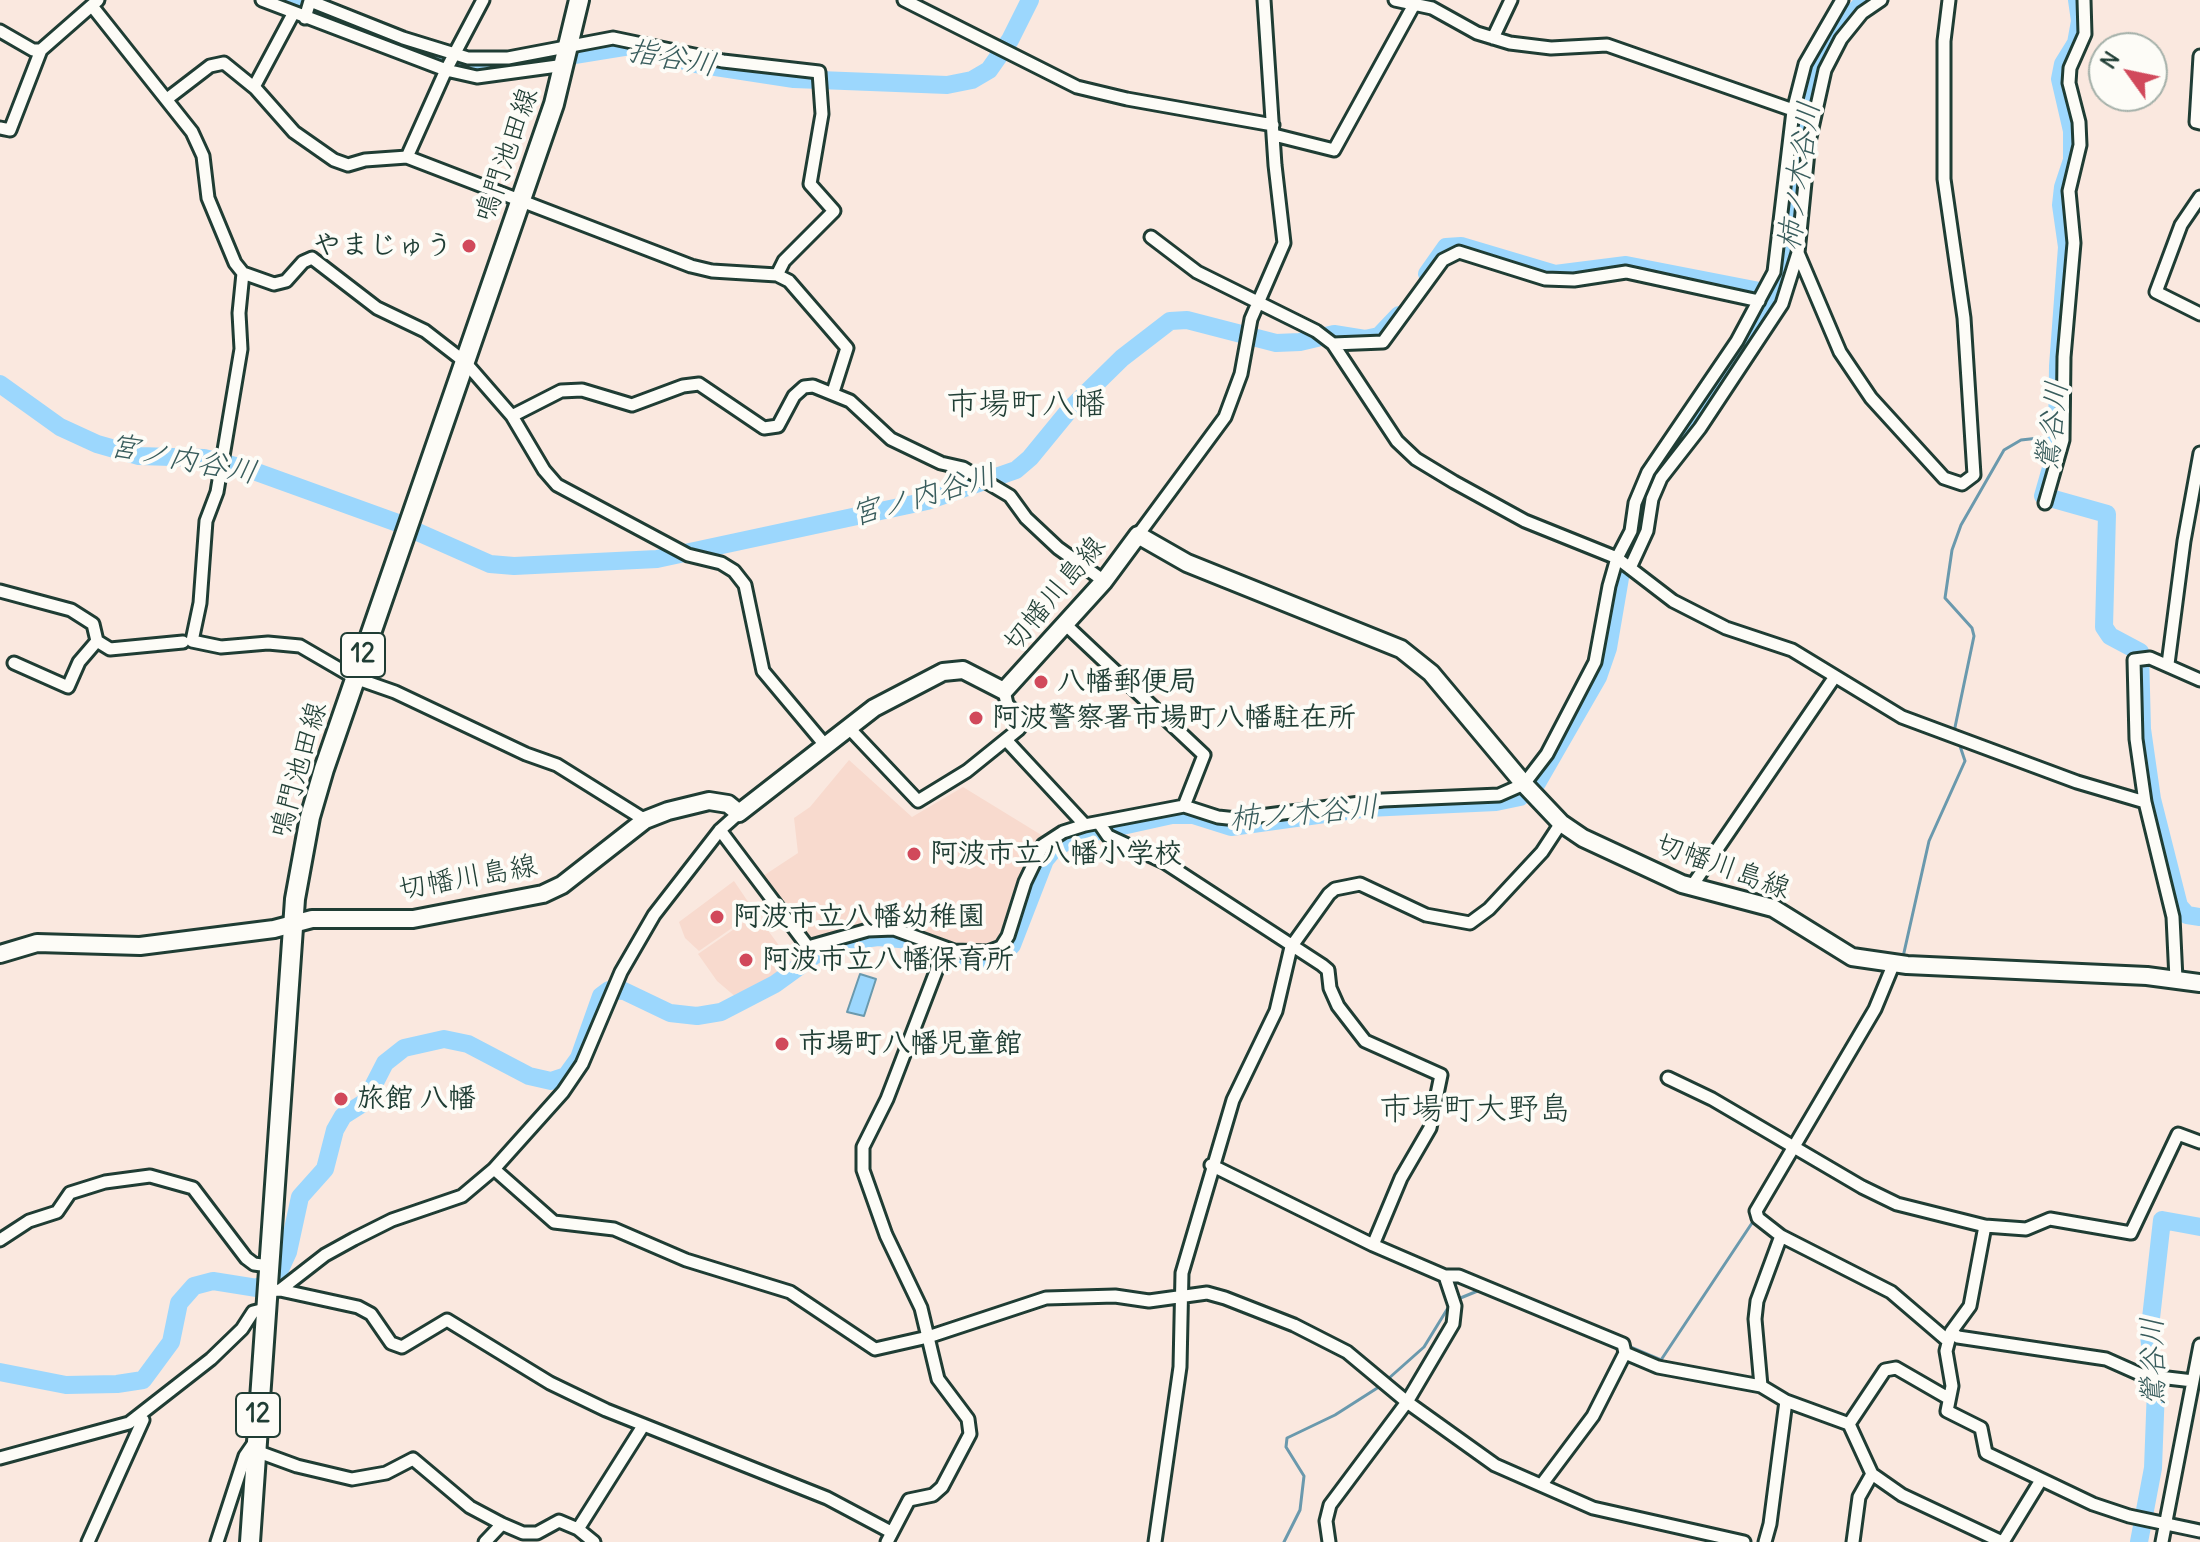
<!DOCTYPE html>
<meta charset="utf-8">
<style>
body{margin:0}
#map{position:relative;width:2200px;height:1542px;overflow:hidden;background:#fae8df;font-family:Delius,sans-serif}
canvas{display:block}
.north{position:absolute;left:2088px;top:32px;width:80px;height:80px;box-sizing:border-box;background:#fdfcf7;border:2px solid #a4b0a9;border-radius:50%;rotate:303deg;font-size:22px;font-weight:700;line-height:32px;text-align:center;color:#1f3d34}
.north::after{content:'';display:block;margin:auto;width:28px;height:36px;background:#d1495b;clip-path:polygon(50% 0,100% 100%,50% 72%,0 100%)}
</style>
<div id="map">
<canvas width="2200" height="1542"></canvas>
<div class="north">N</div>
</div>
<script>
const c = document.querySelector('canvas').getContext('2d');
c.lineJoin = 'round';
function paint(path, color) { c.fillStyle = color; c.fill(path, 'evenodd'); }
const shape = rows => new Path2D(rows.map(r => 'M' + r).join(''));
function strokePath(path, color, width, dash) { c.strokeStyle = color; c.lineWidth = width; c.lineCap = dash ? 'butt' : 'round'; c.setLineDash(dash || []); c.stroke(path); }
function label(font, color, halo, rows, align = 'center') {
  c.font = font + ' Delius,"Klee One",sans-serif'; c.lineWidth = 8; c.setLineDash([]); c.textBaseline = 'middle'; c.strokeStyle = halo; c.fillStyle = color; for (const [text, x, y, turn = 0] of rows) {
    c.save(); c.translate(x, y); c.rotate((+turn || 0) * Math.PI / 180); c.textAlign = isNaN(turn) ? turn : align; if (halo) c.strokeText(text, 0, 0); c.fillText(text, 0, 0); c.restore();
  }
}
paint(shape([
 [849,760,912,817,963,787,1043,836,1031,856,997,940,979,948,957,947,919,930,885,923,841,929,815,942,805,941,760,878,798,853,794,818,810,807],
 [734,881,755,912,699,951,685,938,679,922],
 [756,914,794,966,744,1004,717,981,698,954]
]), '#f8dace');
const water = shape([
 [860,974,876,979,864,1016,847,1012,860,974]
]);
paint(water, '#9cd7fd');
strokePath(water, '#6a99ad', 2);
strokePath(shape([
 [1954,732,1974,636,1972,628,1945,598,1952,550,1961,525,2004,450,2021,440,2057,436],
 [1903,957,1929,841,1965,761,1960,746],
 [1871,1025,1899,968],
 [1458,1299,1480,1290],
 [1628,1346,1661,1360,1754,1220],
 [1388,1379,1424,1347,1451,1303],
 [1284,1542,1300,1510,1304,1476,1286,1447,1287,1438,1335,1415,1382,1385]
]), '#6a99ad', 3);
strokePath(shape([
 [283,0,471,68,494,68,630,46,696,64,794,79,947,85,972,80,989,70,1010,40,1030,0],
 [2077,0,2080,21,2076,43,2063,64,2060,79,2072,131,2072,160,2063,187,2061,205,2067,247,2058,366,2057,447,2043,496,2107,514,2104,627,2110,636,2140,652,2142,729,2152,799,2179,906,2187,915,2200,917],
 [1427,274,1446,247,1461,246,1555,274,1626,265,1775,294],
 [0,384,60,427,97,444,139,456,204,458,251,470,395,522,490,564,514,566,657,559,927,501,1016,470,1030,458,1071,408,1122,358,1170,321,1187,320,1276,343,1300,342,1334,334,1365,339,1379,336,1399,315],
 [0,1372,66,1385,117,1384,143,1380,171,1342,179,1303,194,1286,213,1281,257,1288,277,1276,288,1252,300,1197,325,1169,335,1130,343,1116,365,1102,385,1063,404,1048,444,1039,468,1044,529,1076,551,1081,566,1076,579,1058,601,996,609,990,624,991,670,1013,697,1016,721,1012,775,984,822,950,848,941,878,937,910,940,954,959,978,960,1003,955,1012,945,1045,860,1055,848,1077,836,1172,815,1193,815,1231,827,1368,808,1496,802,1520,797,1537,783,1598,677,1608,648,1621,572,1640,531,1643,497,1653,474,1706,406,1757,328,1788,264,1802,133,1815,72,1835,33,1865,0],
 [2139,1542,2153,1468,2156,1388,2149,1336,2162,1220,2200,1227]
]), '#9cd7fd', 18);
const minor = shape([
 [262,0,446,70,477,77,565,65],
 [904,0,1077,87,1127,99,1273,125],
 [1395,0,1432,8,1477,33,1510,43,1551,48,1607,45,1813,117],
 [92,6,192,132,203,156,208,198,235,263,243,273,274,284,286,281,303,262,312,258,377,308,425,331,465,362,512,416,544,470,557,485,688,555,721,563,734,571,745,585,763,671,825,745],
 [305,18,310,1,403,38,468,58,508,58,613,38,723,61,819,72,822,114,810,184,834,211,784,261,777,275],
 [0,31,33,50,41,50],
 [1493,38,1511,0],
 [2200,56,2196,122,2200,123],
 [254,87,293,14],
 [167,99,210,66,224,63,256,89,294,132,334,160,348,165,365,160,407,157,691,266,712,271,777,275,789,281,847,348,833,392],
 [0,128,10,130,41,50,98,0],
 [1274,135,1334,150,1416,1],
 [407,157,446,70,483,0],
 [2200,197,2181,225,2156,292,2200,314],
 [1151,237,1197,272,1316,331,1333,344,1397,441,1416,459,1454,482,1525,521,1617,558,1673,601,1726,628,1792,650,1902,717,2077,782,2145,802],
 [1798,253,1840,352,1871,398,1944,478,1962,484,1974,475,1964,318,1944,179,1944,41,1949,0],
 [243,273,239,313,241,349,217,492,206,521,200,603,192,641,221,647,268,643,300,646,355,678,395,692,526,754,557,765,645,820],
 [1333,344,1383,342,1443,260,1459,252,1545,279,1574,280,1626,272,1759,301],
 [512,416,561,391,582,390,632,405,683,386,699,384,764,428,778,426,794,396,804,387,813,386,850,401,891,439,941,463,963,468,1010,496,1026,518,1058,548,1104,581],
 [2045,503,2063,440,2064,357,2074,243,2069,191,2080,145,2079,122,2069,83,2070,68,2085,34,2084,0],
 [1138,535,1225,417,1241,374,1251,319,1284,243,1275,165,1264,0],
 [1630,568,1647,531,1652,499,1661,478,1700,428,1782,304,1798,253,1809,142,1825,70,1841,39,1862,13,1881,0],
 [0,591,71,610,93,624,97,641,110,649,183,642],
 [1066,625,1204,755,1184,806],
 [14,663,68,687,79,662,97,641],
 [2168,664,2184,541,2200,453],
 [848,727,918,801,967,771,1019,729,1021,719,1007,704,1004,691],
 [1007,741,1085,825],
 [1099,823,1108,836,1164,862,1322,965,1328,970,1330,988,1338,1006,1365,1041,1441,1075,1430,1128,1401,1178,1373,1245],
 [720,830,808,947,868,930,894,929,954,951,988,952,1001,947,1008,936,1025,882,1043,845,1063,832,1085,825,1184,806,1218,817,1237,819,1383,800,1499,795,1524,784,1547,754,1595,662,1609,586,1617,558,1631,531,1635,503,1648,472,1737,341,1774,272,1793,111,1805,64,1842,0],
 [1692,886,1834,678],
 [2176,979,2173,917,2145,802,2136,739,2134,660,2150,658,2200,680],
 [1668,1078,1712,1099,1862,1187,1897,1204,1985,1226,2026,1229,2050,1219,2131,1233,2178,1134,2200,1142],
 [1211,1165,1373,1245,1445,1276,1459,1276,1623,1344,1625,1353,1658,1367,1761,1386,1786,1401,1849,1424,1872,1474,1902,1495,2002,1542],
 [494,1169,554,1222,614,1229,686,1260,790,1292,875,1349,928,1337,1046,1298,1115,1296,1149,1301,1207,1293,1225,1298,1294,1325,1347,1352,1407,1402,1495,1465,1593,1508,1744,1542],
 [1985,1226,1970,1306,1951,1332,1958,1337,2106,1359,2142,1375,2193,1381],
 [1781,1236,1891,1292,1947,1340],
 [0,1240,29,1221,57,1212,70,1193,105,1182,150,1176,193,1188,246,1258,254,1264,269,1266],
 [280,1290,358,1307,371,1314,391,1343,402,1347,447,1320,550,1383,606,1410,827,1498,891,1532],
 [267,1291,280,1290,325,1255,354,1239,392,1220,462,1196,494,1169,563,1092,582,1064,621,972,654,915,720,830,739,813],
 [1951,1332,1946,1351,1952,1386,1947,1411,1981,1428,1986,1453,2093,1504,2129,1516,2200,1531],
 [1761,1386,1755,1319,1757,1301,1781,1236,1758,1218,1756,1211,1875,1009,1894,963],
 [1849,1424,1885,1370,1896,1368,1948,1398],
 [256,1451,297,1466,352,1479,386,1473,413,1459,470,1507,502,1524,523,1533,537,1533,559,1521,578,1529,594,1542],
 [0,1458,129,1423,211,1359,242,1329,253,1312,265,1309],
 [1542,1484,1593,1416,1625,1353],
 [578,1529,643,1426],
 [88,1542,143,1420,139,1417],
 [217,1542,245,1456,254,1443],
 [485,1542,502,1524],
 [887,1542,909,1500,933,1495,942,1487,970,1434,968,1419,938,1379,921,1308,886,1235,863,1170,863,1147,887,1099,945,948],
 [1155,1542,1180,1367,1182,1273,1233,1100,1276,1011,1291,947,1329,894,1335,889,1360,884,1426,915,1470,923,1489,909,1542,852,1561,823],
 [1329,1542,1326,1521,1330,1505,1407,1402,1453,1324,1455,1306,1445,1276],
 [1765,1542,1770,1524,1786,1401],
 [1853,1542,1859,1497,1872,1474],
 [2003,1542,2041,1480],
 [2162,1542,2200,1345]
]);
const secondary = shape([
 [0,954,37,943,140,946,274,929,312,919,413,919,543,894,562,885,645,820,668,811,709,801,728,804,739,813,874,708,943,672,963,670,1004,691,1104,581,1138,535,1187,563,1401,649,1431,673,1524,784,1561,823,1583,838,1682,884,1773,908,1852,957,1907,965,2147,976,2200,983]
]);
const primary = shape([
 [250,1542,295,899,310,817,324,769,554,104,579,0]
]);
strokePath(minor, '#1f3d34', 17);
strokePath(secondary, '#1f3d34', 22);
strokePath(primary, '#1f3d34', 24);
strokePath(minor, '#fdfcf7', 11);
strokePath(secondary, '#fdfcf7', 16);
strokePath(primary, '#fdfcf7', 18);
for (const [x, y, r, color] of [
 [469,246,8,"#d1495b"],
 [1041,682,8,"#d1495b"],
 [976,718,8,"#d1495b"],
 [914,854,8,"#d1495b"],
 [717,917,8,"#d1495b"],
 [746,960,8,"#d1495b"],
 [782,1044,8,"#d1495b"],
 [341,1099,8,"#d1495b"]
]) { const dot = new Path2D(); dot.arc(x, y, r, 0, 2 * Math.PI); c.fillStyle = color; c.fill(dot); strokePath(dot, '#fdfcf7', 3); }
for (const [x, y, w] of [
 [363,655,44],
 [258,1415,44]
]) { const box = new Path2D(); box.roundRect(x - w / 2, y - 22, w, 44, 6); c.fillStyle = '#fdfcf7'; c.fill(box); strokePath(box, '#1f3d34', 2); }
label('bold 26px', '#1f3d34', null, [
 ["12",363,655],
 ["12",258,1415]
]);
label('28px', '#1f3d34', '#fdfcf7', [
 ["鳴門池田線",507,155,-71],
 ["切幡川島線",1055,594,-50],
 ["鳴門池田線",299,770,-74],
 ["切幡川島線",1723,867,20],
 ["切幡川島線",468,878,-10]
]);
label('bold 28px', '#1f3d34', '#fdfcf7', [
 ["やまじゅう",453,246,"right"],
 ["八幡郵便局",1057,682],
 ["阿波警察署市場町八幡駐在所",992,718],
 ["阿波市立八幡小学校",930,854],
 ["阿波市立八幡幼稚園",733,917],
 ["阿波市立八幡保育所",762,960],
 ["市場町八幡児童館",798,1044],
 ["旅館 八幡",357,1099]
], 'left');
label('italic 30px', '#385c5c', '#fdfcf7', [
 ["指谷川",672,59,10],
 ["柿ノ木谷川",1800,176,-82],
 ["鶯谷川",2053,426,-83],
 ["宮ノ内谷川",183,460,11],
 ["宮ノ内谷川",924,496,-16],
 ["柿ノ木谷川",1304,814,-5],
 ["鶯谷川",2154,1362,-91]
]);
label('32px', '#1f3d34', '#fdfcf7', [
 ["市場町八幡",1026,405],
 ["市場町大野島",1475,1110]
]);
</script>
